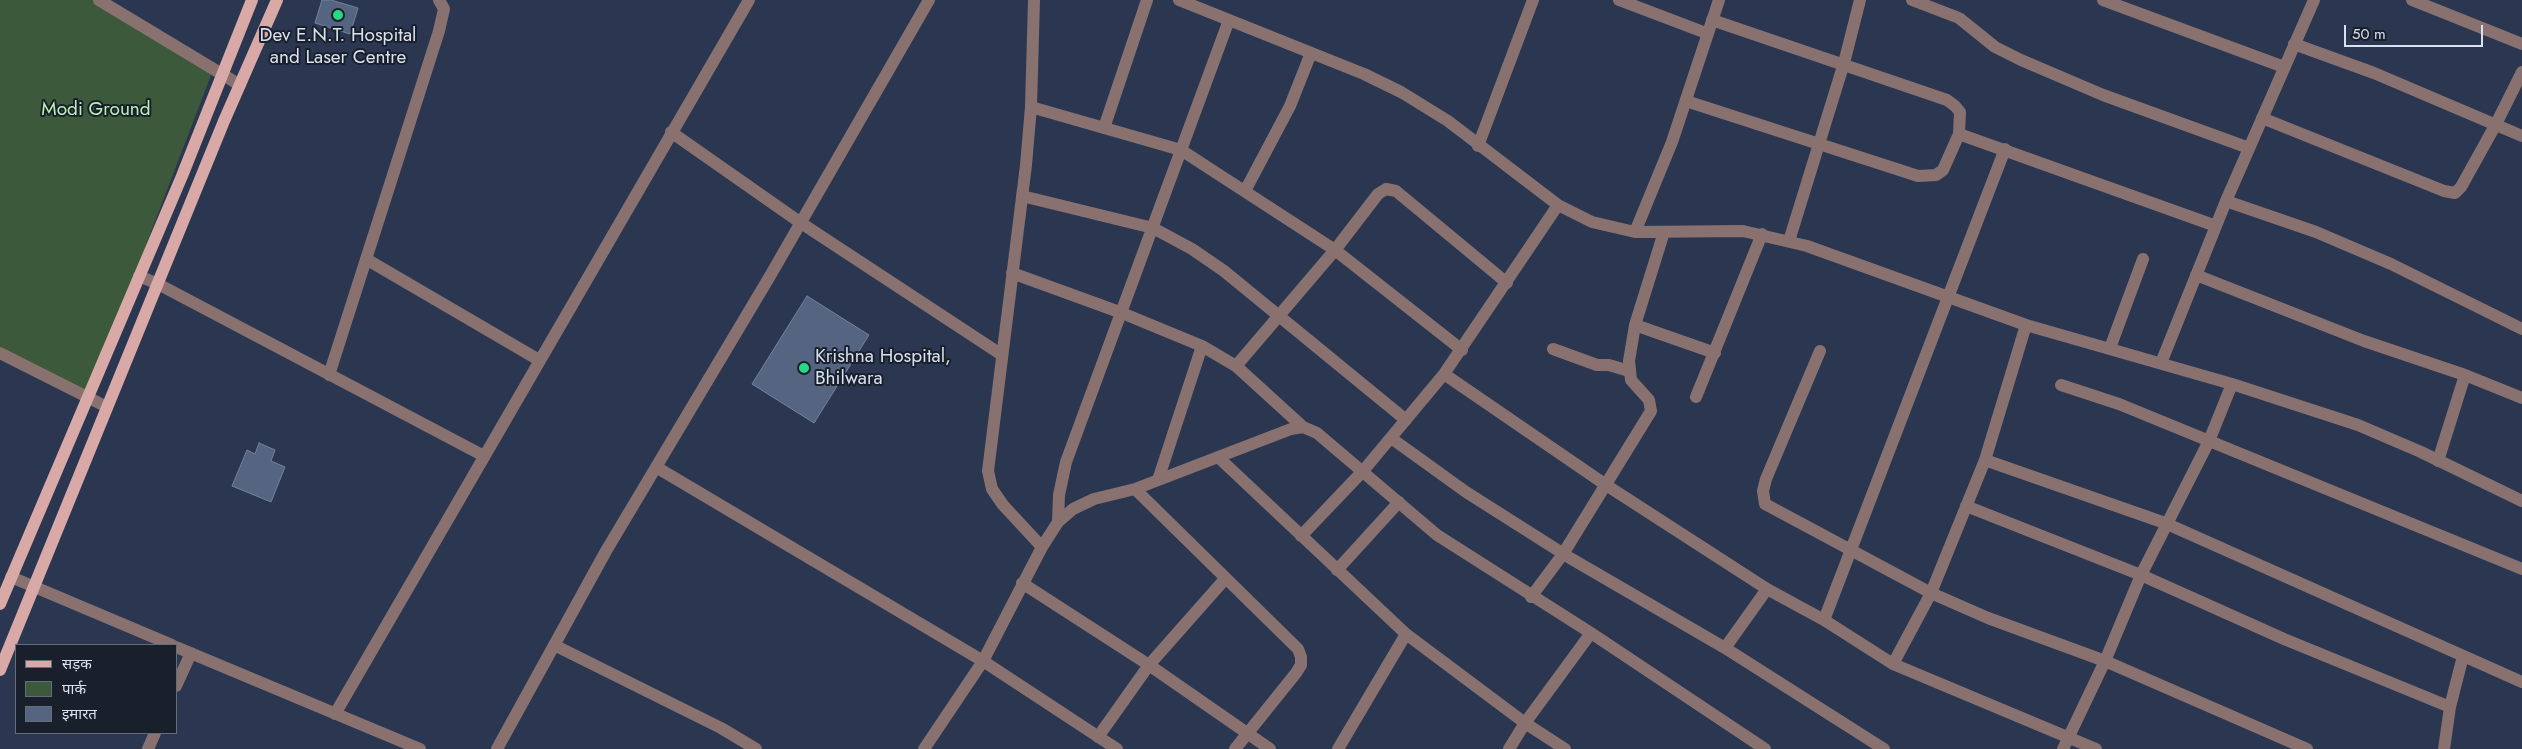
<!DOCTYPE html>
<meta charset="utf-8">
<style>
body{margin:0}
#map{position:relative;width:2522px;height:749px;overflow:hidden;background:#2b3751;font-family:Jost,"Noto Sans Devanagari",sans-serif}
canvas{display:block}
.legend{position:absolute;left:15px;top:644px;width:162px;height:90px;box-sizing:border-box;background:#191f2b;border:1px solid #656d7a;margin:0;padding:6px 9px;list-style:none;font-size:15px;color:#d8e1f1}
.legend li{display:flex;align-items:center;gap:10px;height:25px}
.legend b{width:25px;border:1px solid #656d7a}
.scale{position:absolute;left:2344px;top:25px;width:139px;height:22px;box-sizing:border-box;border:2px solid #d8e1f1;border-top:0;padding-left:6px;font-size:15px;line-height:18px;white-space:nowrap;color:#d8e1f1;-webkit-text-stroke:4px #191f2b;paint-order:stroke}
</style>
<div id="map">
<canvas width="2522" height="749"></canvas>
<ul class="legend">
<li><b style="height:6px;background:#d9a9a7"></b>सड़क</li>
<li><b style="height:14px;background:#3d593b"></b>पार्क</li>
<li><b style="height:14px;background:#556480"></b>इमारत</li>
</ul>
<div class="scale">50 m</div>
</div>
<script>
const c = document.querySelector('canvas').getContext('2d');
c.lineJoin = 'round';
function paint(path, color) { c.fillStyle = color; c.fill(path, 'evenodd'); }
const shape = rows => new Path2D(rows.map(r => 'M' + r).join(''));
function strokePath(path, color, width, dash) { c.strokeStyle = color; c.lineWidth = width; c.lineCap = dash ? 'butt' : 'round'; c.setLineDash(dash || []); c.stroke(path); }
function label(font, color, halo, rows, align = 'center') {
  c.font = font + ' Jost,sans-serif'; c.lineWidth = 4; c.setLineDash([]); c.textBaseline = 'middle'; c.strokeStyle = halo; c.fillStyle = color; for (const [text, x, y, turn = 0] of rows) {
    c.save(); c.translate(x, y); c.rotate((+turn || 0) * Math.PI / 180); c.textAlign = isNaN(turn) ? turn : align; if (halo) c.strokeText(text, 0, 0); c.fillText(text, 0, 0); c.restore();
  }
}
paint(shape([
 [0,0,97,0,213,70,88,396,0,349]
]), '#3d593b');
const building = shape([
 [322,0,331,0,358,8,350,34,315,23,322,0],
 [807,296,869,335,814,423,752,384,807,296],
 [259,443,275,450,271,461,285,467,271,502,232,486,247,450,255,454,259,443]
]);
paint(building, '#556480');
strokePath(building, '#7382a0', 1);
strokePath(shape([
 [99,0,240,85],
 [1034,0,1031,107,1026,165,988,471,992,489,1003,505,1042,547],
 [1179,0,1364,74,1401,92,1448,121,1558,205,1592,222,1635,232,1743,231,1807,246,2026,325,2232,384,2358,425,2421,452,2522,501],
 [1619,0,1706,33],
 [1912,0,1959,18,1995,47,2021,60,2103,95,2249,148],
 [2103,0,2284,67],
 [2412,0,2522,44],
 [2294,44,2374,73,2522,136],
 [1686,101,1918,176,1936,175,1943,170,1959,134,1960,112,1955,106,1947,100,1712,20],
 [1031,107,1181,150,1335,250,1462,350],
 [2262,118,2444,191,2455,193,2461,187,2496,124,2522,72],
 [1104,128,1147,0],
 [671,132,801,223,1002,355],
 [1959,134,2216,226],
 [1478,146,1533,0],
 [1245,191,1290,106,1311,53],
 [1022,196,1153,228,1192,249,1224,271,1406,420],
 [2226,201,2316,232,2391,264,2522,329],
 [1635,232,1672,142,1719,0],
 [1789,241,1844,63,1860,0],
 [366,259,539,360],
 [1012,273,1122,313,1202,346,1236,366,1303,427],
 [2196,275,2364,341,2465,375,2522,398],
 [139,276,158,284,484,456],
 [1635,325,1715,353],
 [2110,348,2143,259],
 [1553,349,1597,365,1609,365,1629,371],
 [1820,351,1766,479,1763,491,1765,504,1931,593,1988,618,2105,661,2307,749],
 [0,353,107,407],
 [2161,363,2226,201,2314,0],
 [1236,366,1335,250,1378,194,1386,189,1396,191,1507,283],
 [1444,374,1606,485,1767,589,1824,620,1893,664,2096,749],
 [329,375,439,31,444,9,439,0],
 [2061,385,2119,404,2522,569],
 [1696,397,1762,234],
 [1391,438,1466,492,1570,558,1725,648,1884,749],
 [1218,457,1406,634,1525,723,1565,749],
 [1985,460,2165,523,2522,682],
 [2438,461,2465,375],
 [656,467,983,661,924,749],
 [1158,480,1202,346],
 [1135,489,1298,649,1301,657,1301,665,1296,673,1235,749],
 [1966,506,2141,575,2284,639,2450,707],
 [1058,522,1059,495,1066,462,1229,20],
 [1301,536,1363,471,1444,374,1558,205],
 [1337,570,1399,502],
 [11,577,172,645],
 [1022,583,1149,665,1270,749],
 [1531,597,1563,554,1651,411,1649,400,1631,380,1629,361,1635,325,1664,232],
 [1824,620,2005,149],
 [554,645,721,728,756,749],
 [176,647,420,749],
 [1725,648,1767,589],
 [1893,664,1931,593,1985,460,2026,325],
 [176,686,191,653],
 [335,714,749,0],
 [1098,737,1149,665,1225,579],
 [148,749,155,733],
 [497,749,606,551,770,276,929,0],
 [1117,749,983,661,1042,547,1058,522,1073,509,1094,499,1135,489,1291,429,1303,427,1317,433,1437,535,1591,633,1765,749],
 [1338,749,1406,634],
 [1509,749,1525,723,1591,633],
 [2063,749,2105,661,2141,575,2209,441,2232,384],
 [2444,749,2450,707,2463,656]
]), '#897170', 12);
strokePath(shape([
 [0,604,182,176,252,0],
 [0,670,224,121,277,0]
]), '#d9a9a7', 12);
for (const [x, y, r, color] of [
 [338,15,6,"#28d885"],
 [804,368,6,"#28d885"]
]) { const dot = new Path2D(); dot.arc(x, y, r, 0, 2 * Math.PI); c.fillStyle = color; c.fill(dot); strokePath(dot, '#191f2b', 2); }
label('19px', '#d8e1f1', '#191f2b', [
 ["Dev E.N.T. Hospital",338,36],
 ["and Laser Centre",338,58],
 ["Krishna Hospital,",815,357,"left"],
 ["Bhilwara",815,379,"left"]
]);
label('19px', '#b8f0b5', '#191f2b', [
 ["Modi Ground",96,110]
]);
</script>
